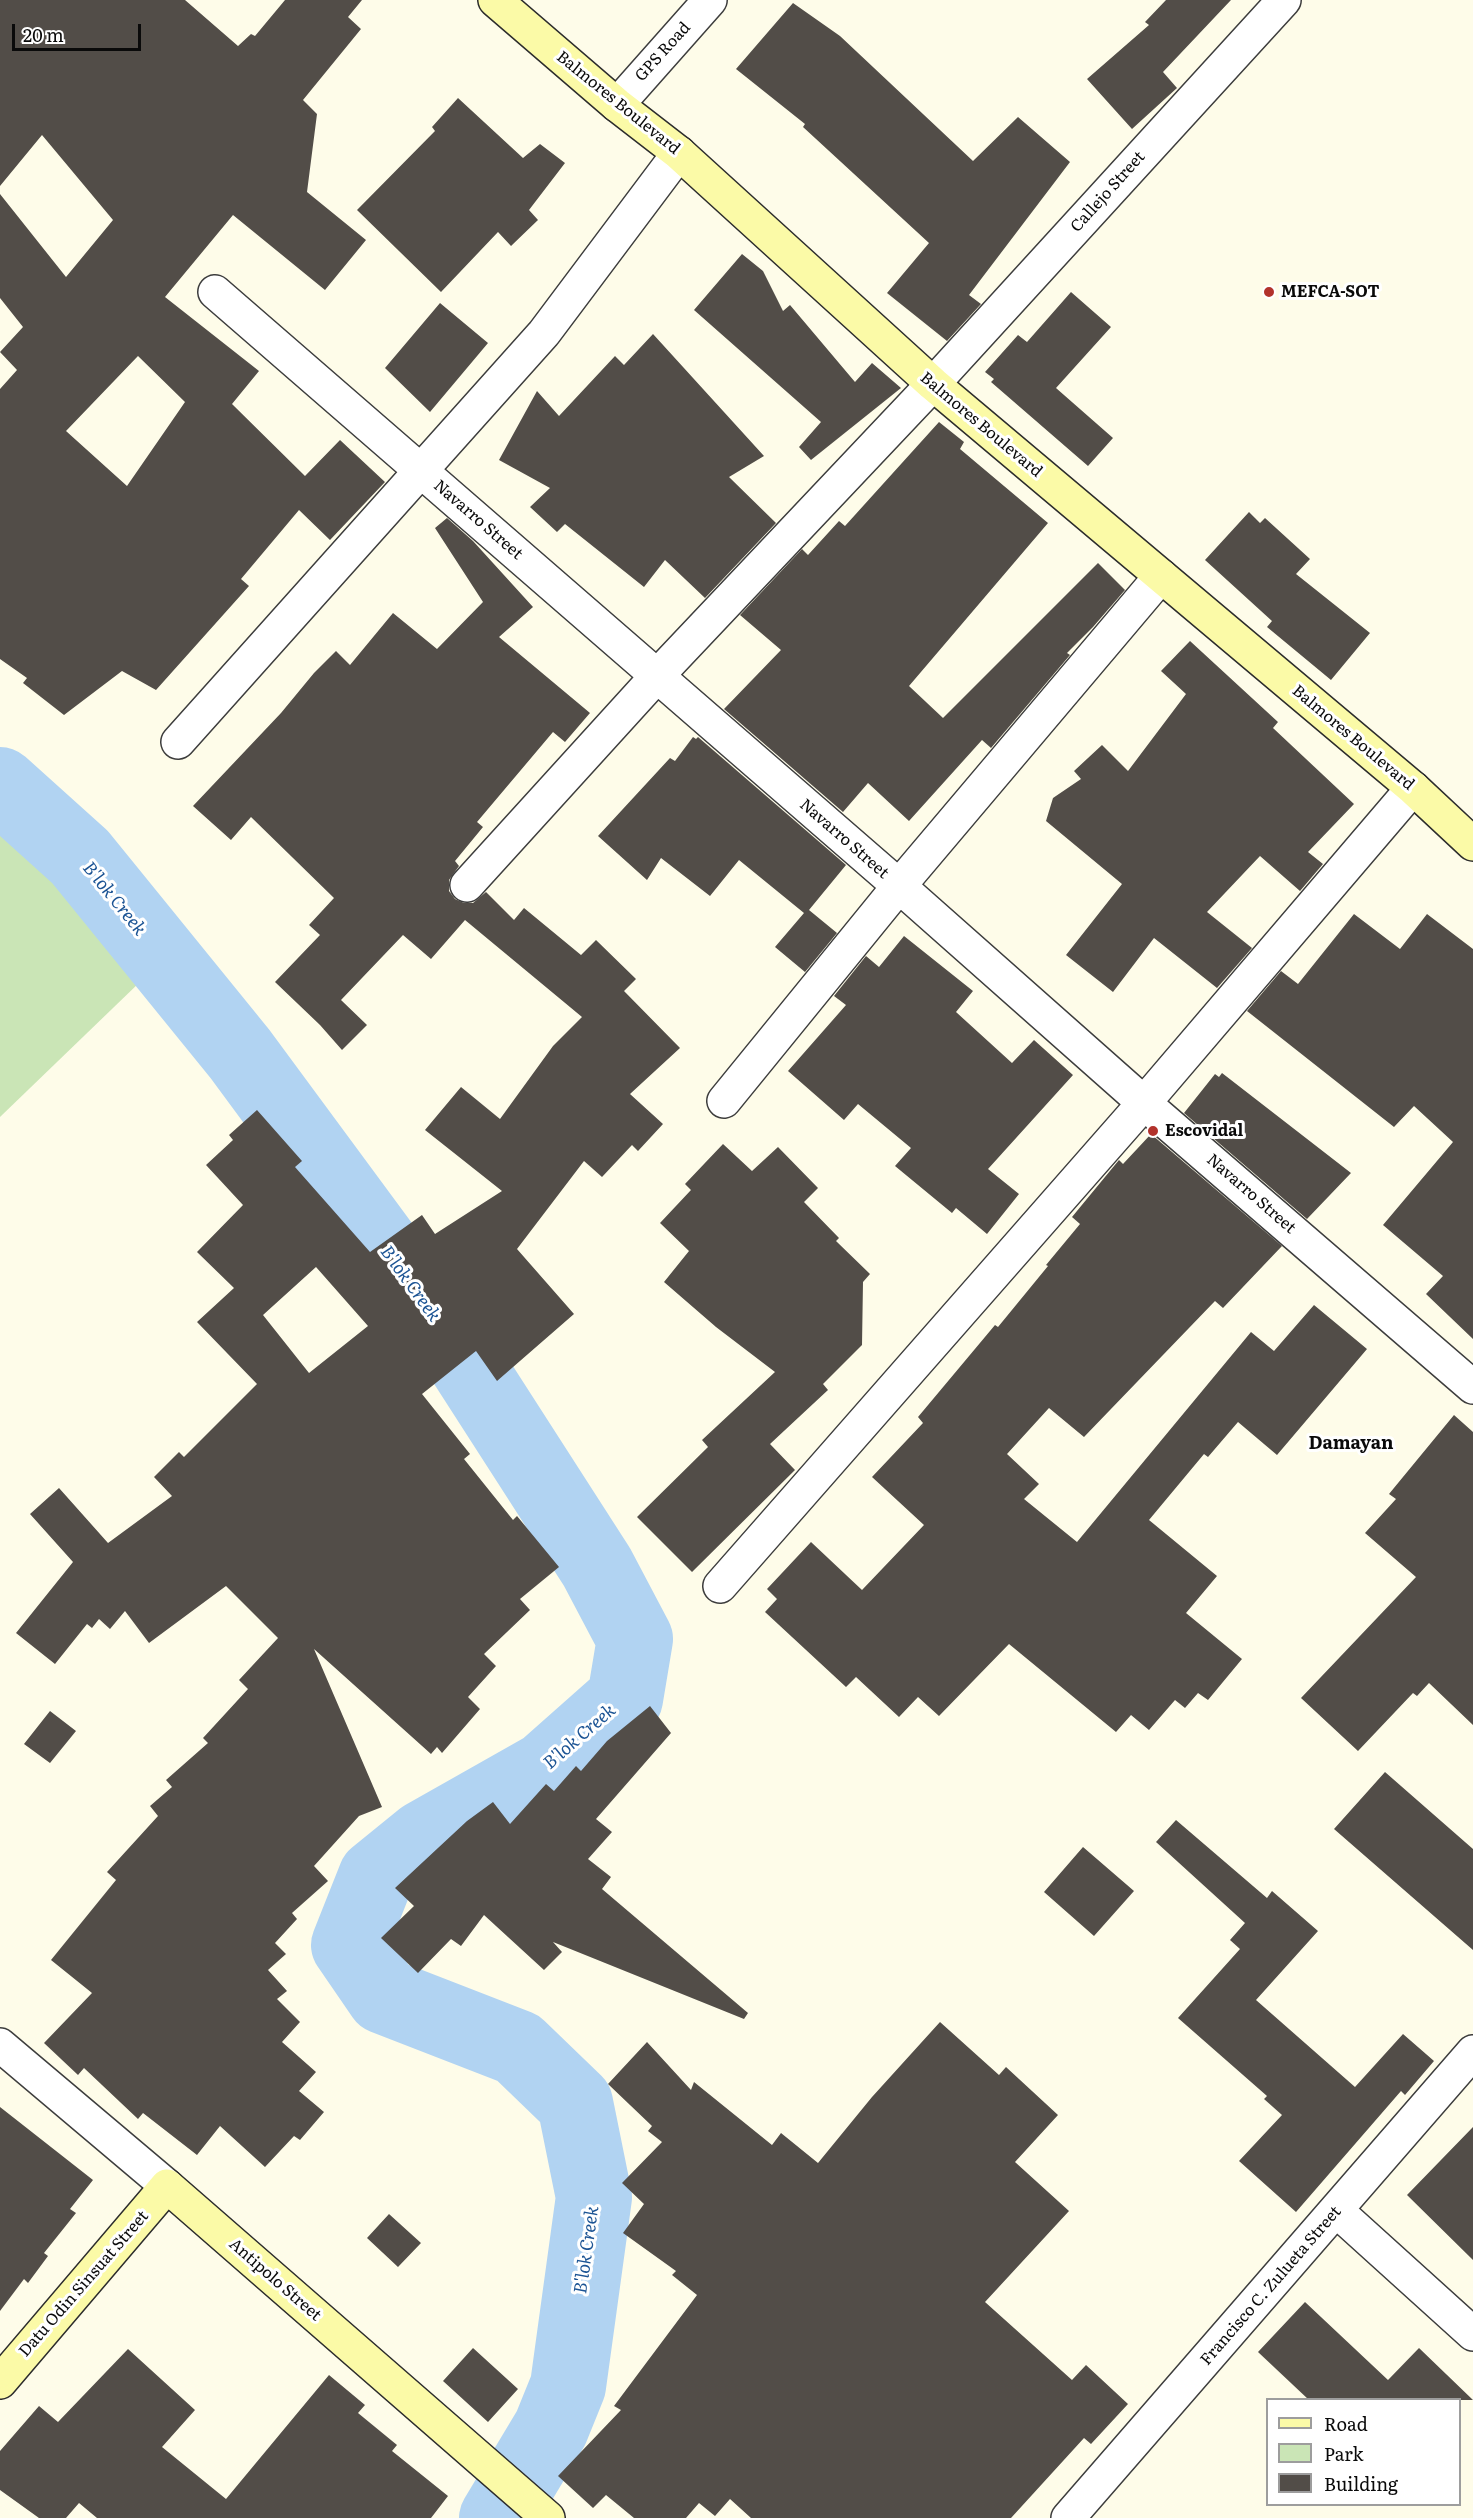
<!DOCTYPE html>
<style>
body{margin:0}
#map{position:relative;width:1473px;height:2518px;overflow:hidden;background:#fefce9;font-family:Literata,serif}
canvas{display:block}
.legend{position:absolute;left:1266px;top:2398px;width:195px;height:108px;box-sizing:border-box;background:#fff;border:2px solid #9d9d9d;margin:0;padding:8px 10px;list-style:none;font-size:18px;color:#0a0a0a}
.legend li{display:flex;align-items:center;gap:12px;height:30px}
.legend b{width:30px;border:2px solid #9d9d9d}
.scale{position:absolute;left:12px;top:24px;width:129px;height:27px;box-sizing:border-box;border:3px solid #0a0a0a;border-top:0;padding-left:8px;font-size:18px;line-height:21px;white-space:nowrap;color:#0a0a0a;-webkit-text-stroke:4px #fff;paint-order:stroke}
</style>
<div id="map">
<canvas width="1473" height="2518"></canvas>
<ul class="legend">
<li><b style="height:8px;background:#fbfaa7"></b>Road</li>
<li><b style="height:16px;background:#cae5b6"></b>Park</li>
<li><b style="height:16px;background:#524d48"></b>Building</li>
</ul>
<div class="scale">20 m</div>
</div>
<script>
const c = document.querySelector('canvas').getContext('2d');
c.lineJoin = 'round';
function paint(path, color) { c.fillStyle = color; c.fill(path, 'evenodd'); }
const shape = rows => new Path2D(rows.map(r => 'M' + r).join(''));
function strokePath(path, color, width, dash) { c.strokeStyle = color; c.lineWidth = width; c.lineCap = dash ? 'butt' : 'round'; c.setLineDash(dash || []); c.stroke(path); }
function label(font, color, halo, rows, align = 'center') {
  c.font = font + ' Literata,serif'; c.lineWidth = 6; c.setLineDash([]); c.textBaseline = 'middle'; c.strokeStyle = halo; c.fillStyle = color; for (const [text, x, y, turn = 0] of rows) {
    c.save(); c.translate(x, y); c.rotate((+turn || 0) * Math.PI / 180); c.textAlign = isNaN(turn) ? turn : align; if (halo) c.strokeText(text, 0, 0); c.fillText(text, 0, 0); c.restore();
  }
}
paint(shape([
 [0,807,65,861,141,981,0,1117]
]), '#cae5b6');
strokePath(shape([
 [0,785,80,857,240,1054,451,1340,597,1567,635,1639,625,1699,546,1769,424,1838,376,1877,349,1945,384,1996,518,2048,575,2103,594,2197,568,2386,551,2428,497,2518]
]), '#b1d3f2', 76);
paint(shape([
 [0,0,185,0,238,46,251,34,255,36,285,0,362,0,348,17,361,29,303,100,317,114,307,192,366,240,325,290,233,215,165,297,259,371,232,404,305,476,340,440,385,482,330,540,299,510,241,579,249,586,156,690,122,671,64,715,23,683,27,678,0,659,0,389,17,370,0,352,23,327,0,298,0,194,66,277,113,220,42,135,0,186],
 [138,356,185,402,127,486,66,431],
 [1166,0,1231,0,1163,72,1177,88,1132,129,1087,79,1149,25,1145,22],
 [793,3,840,36,973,161,1018,117,1070,162,969,295,981,304,947,341,887,293,929,243,803,127,805,124,736,69],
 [458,98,523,158,540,144,565,163,529,210,538,220,511,246,498,232,441,292,357,210,435,131,432,127],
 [742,254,763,271,783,311,790,305,855,382,872,363,901,388,811,460,799,447,821,422,694,310],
 [1071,292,1111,327,1056,388,1113,438,1088,466,991,382,994,379,985,372,1018,335,1027,342],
 [440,303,488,343,430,412,385,368],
 [653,334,764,456,729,477,776,523,705,598,665,560,644,587,565,524,557,532,530,507,550,488,499,460,537,391,559,416,615,356,624,365],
 [939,422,964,442,960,449,1048,523,909,686,943,718,1098,563,1125,590,1093,627,1067,653,1070,655,991,748,982,740,909,821,868,783,843,812,724,709,781,650,740,615,802,549,808,555,839,521,845,526],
 [1249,512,1260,523,1265,518,1310,559,1296,574,1370,633,1331,680,1267,627,1272,621,1205,560],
 [447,518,473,541,533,607,499,637,590,713,565,742,553,732,477,822,483,827,455,861,459,866,449,880,449,891,455,899,464,903,473,903,486,892,514,920,524,908,581,955,596,940,636,979,624,991,680,1048,630,1094,663,1124,638,1151,632,1145,602,1177,584,1161,517,1249,574,1314,497,1381,476,1351,422,1394,470,1454,464,1459,513,1520,517,1516,559,1567,520,1599,530,1610,484,1654,496,1666,468,1697,480,1709,442,1753,437,1747,431,1754,314,1649,382,1807,359,1816,314,1866,328,1881,292,1913,297,1919,275,1943,286,1954,268,1970,287,1991,277,1999,300,2022,282,2042,316,2072,299,2091,324,2112,300,2140,294,2136,265,2167,220,2126,197,2155,143,2113,138,2119,84,2068,78,2075,44,2043,92,1993,51,1960,116,1880,107,1872,158,1816,150,1806,172,1787,166,1780,208,1743,203,1738,248,1689,239,1680,278,1638,226,1586,149,1643,125,1611,110,1629,99,1619,92,1628,87,1624,55,1664,16,1633,73,1562,30,1514,59,1488,108,1543,172,1496,154,1477,179,1452,184,1457,257,1384,197,1322,234,1288,197,1252,243,1205,206,1165,233,1140,229,1135,257,1110,302,1161,295,1167,370,1252,422,1215,435,1234,502,1191,425,1130,461,1087,500,1119,553,1046,582,1017,465,920,431,959,403,935,341,1000,367,1025,342,1050,320,1025,275,982,320,935,309,925,334,898,251,817,231,840,193,806,281,713,314,673,336,651,350,665,393,613,437,649,483,602,435,528],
 [316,1267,368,1326,309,1373,263,1315],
 [1190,641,1278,722,1273,728,1354,804,1308,852,1323,864,1300,891,1260,856,1207,912,1252,948,1217,988,1154,938,1113,992,1066,955,1122,884,1046,821,1053,798,1081,779,1074,771,1102,745,1128,771,1186,694,1161,671],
 [693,737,696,739,698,737,846,865,809,910,837,933,805,972,775,947,804,913,739,860,710,896,661,858,647,880,598,836,670,758,675,761],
 [1354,914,1400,949,1427,914,1473,949,1473,1339,1426,1294,1443,1276,1383,1225,1453,1142,1414,1106,1394,1127,1247,1011,1281,971,1298,984],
 [904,936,973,991,956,1012,1012,1063,1034,1040,1073,1075,988,1169,1019,1194,987,1234,956,1208,952,1213,895,1166,911,1148,858,1104,844,1120,788,1071,846,1005,834,996,866,956,879,967],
 [1222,1073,1351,1173,1307,1219,1184,1113,1215,1074,1219,1077],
 [1151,1134,1282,1246,1223,1308,1215,1301,1084,1437,1049,1408,1007,1454,1039,1484,1024,1499,1077,1542,1251,1332,1274,1351,1314,1305,1367,1349,1277,1455,1238,1422,1208,1457,1204,1454,1149,1520,1217,1576,1186,1613,1242,1659,1208,1700,1198,1693,1185,1708,1175,1700,1149,1730,1131,1715,1116,1732,1009,1644,939,1716,918,1697,899,1717,856,1677,846,1687,765,1612,777,1599,767,1589,811,1542,862,1590,924,1525,872,1477,923,1423,918,1417,995,1325,998,1327,1048,1266,1046,1265,1080,1224,1072,1217,1119,1160,1123,1164],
 [723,1144,752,1171,778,1147,818,1188,804,1202,839,1238,836,1241,870,1274,863,1282,862,1345,823,1384,828,1390,770,1444,795,1470,692,1572,637,1517,708,1447,702,1440,775,1372,716,1327,664,1282,689,1251,660,1223,691,1190,685,1184],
 [1454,1415,1473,1432,1473,1725,1429,1683,1417,1696,1413,1693,1358,1751,1301,1698,1416,1577,1365,1533,1396,1499,1389,1494],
 [650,1706,671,1733,596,1819,612,1832,588,1859,611,1877,602,1889,748,2013,744,2019,553,1942,562,1952,544,1970,484,1915,461,1946,451,1939,418,1973,381,1938,414,1906,395,1888,467,1821,493,1802,510,1824,546,1784,554,1791,576,1766,581,1771,607,1741],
 [50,1711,76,1731,50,1763,24,1744],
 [1385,1772,1473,1849,1473,1950,1334,1829],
 [1176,1820,1267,1898,1272,1891,1318,1931,1256,2000,1355,2087,1403,2034,1434,2061,1405,2095,1401,2091,1296,2212,1239,2161,1282,2115,1264,2099,1267,2096,1178,2018,1240,1949,1230,1940,1245,1923,1156,1842],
 [1083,1847,1134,1891,1094,1936,1044,1892],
 [940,2022,999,2075,1006,2067,1058,2115,1015,2162,1069,2211,985,2302,1072,2380,1086,2365,1128,2404,1091,2444,1084,2438,1011,2518,751,2518,730,2499,715,2516,699,2503,686,2518,634,2518,606,2495,593,2508,558,2476,621,2410,614,2406,697,2295,672,2275,676,2271,623,2233,644,2204,622,2183,662,2142,648,2131,652,2126,608,2084,647,2042,691,2090,694,2082,772,2145,781,2133,818,2163,872,2097],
 [0,2107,93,2180,70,2209,76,2213,44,2253,48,2256,28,2283,24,2279,0,2311],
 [1473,2127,1473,2260,1407,2195],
 [389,2214,421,2243,398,2267,367,2238],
 [1305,2302,1388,2380,1419,2348,1473,2400,1309,2400,1258,2352],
 [473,2348,518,2389,488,2422,443,2381],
 [128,2349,195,2410,162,2447,226,2499,329,2375,365,2405,358,2413,397,2445,392,2451,448,2496,431,2518,97,2518,79,2503,66,2518,39,2518,0,2490,0,2451,39,2406,58,2422]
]), '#524d48');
const street = shape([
 [617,105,710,0],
 [215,292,899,886,1144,1103,1473,1387],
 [178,742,544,333,679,153],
 [467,885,657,676,933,384,1284,0],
 [724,1101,899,886,1161,576],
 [720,1586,1144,1103,1413,788],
 [0,2045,167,2186],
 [1337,2211,1473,2334],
 [1068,2518,1473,2052]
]);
const secondary = shape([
 [495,0,617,105,679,153,933,384,1413,788,1473,844],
 [0,2382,167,2186,548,2518]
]);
strokePath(street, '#3d3d3d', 36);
strokePath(secondary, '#2c2c2c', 36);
strokePath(street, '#fff', 33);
strokePath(secondary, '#fbfaa7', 33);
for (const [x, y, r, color] of [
 [1269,292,6,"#b2322b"],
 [1153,1131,6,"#b2322b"]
]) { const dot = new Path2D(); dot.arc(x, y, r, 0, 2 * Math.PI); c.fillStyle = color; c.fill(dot); strokePath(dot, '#fff', 2); }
label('16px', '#0a0a0a', '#fff', [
 ["GPS Road",663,52,-48],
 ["Balmores Boulevard",618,103,39],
 ["Callejo Street",1108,192,-48],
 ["Balmores Boulevard",981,425,40],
 ["Navarro Street",478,520,41],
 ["Balmores Boulevard",1353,738,40],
 ["Navarro Street",844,839,41],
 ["Navarro Street",1251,1194,41],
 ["Antipolo Street",275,2280,41],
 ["Datu Odin Sinsuat Street",84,2284,-49],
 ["Francisco C. Zulueta Street",1271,2286,-49]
]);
label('bold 16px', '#0a0a0a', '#fff', [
 ["MEFCA-SOT",1281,292],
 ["Escovidal",1165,1131]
], 'left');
label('italic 18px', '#1c5494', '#fff', [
 ["B'lok Creek",114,899,51],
 ["B'lok Creek",410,1284,54],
 ["B'lok Creek",580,1737,-41],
 ["B'lok Creek",587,2250,-82]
]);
label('bold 18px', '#0a0a0a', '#fff', [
 ["Damayan",1351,1444]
]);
</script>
